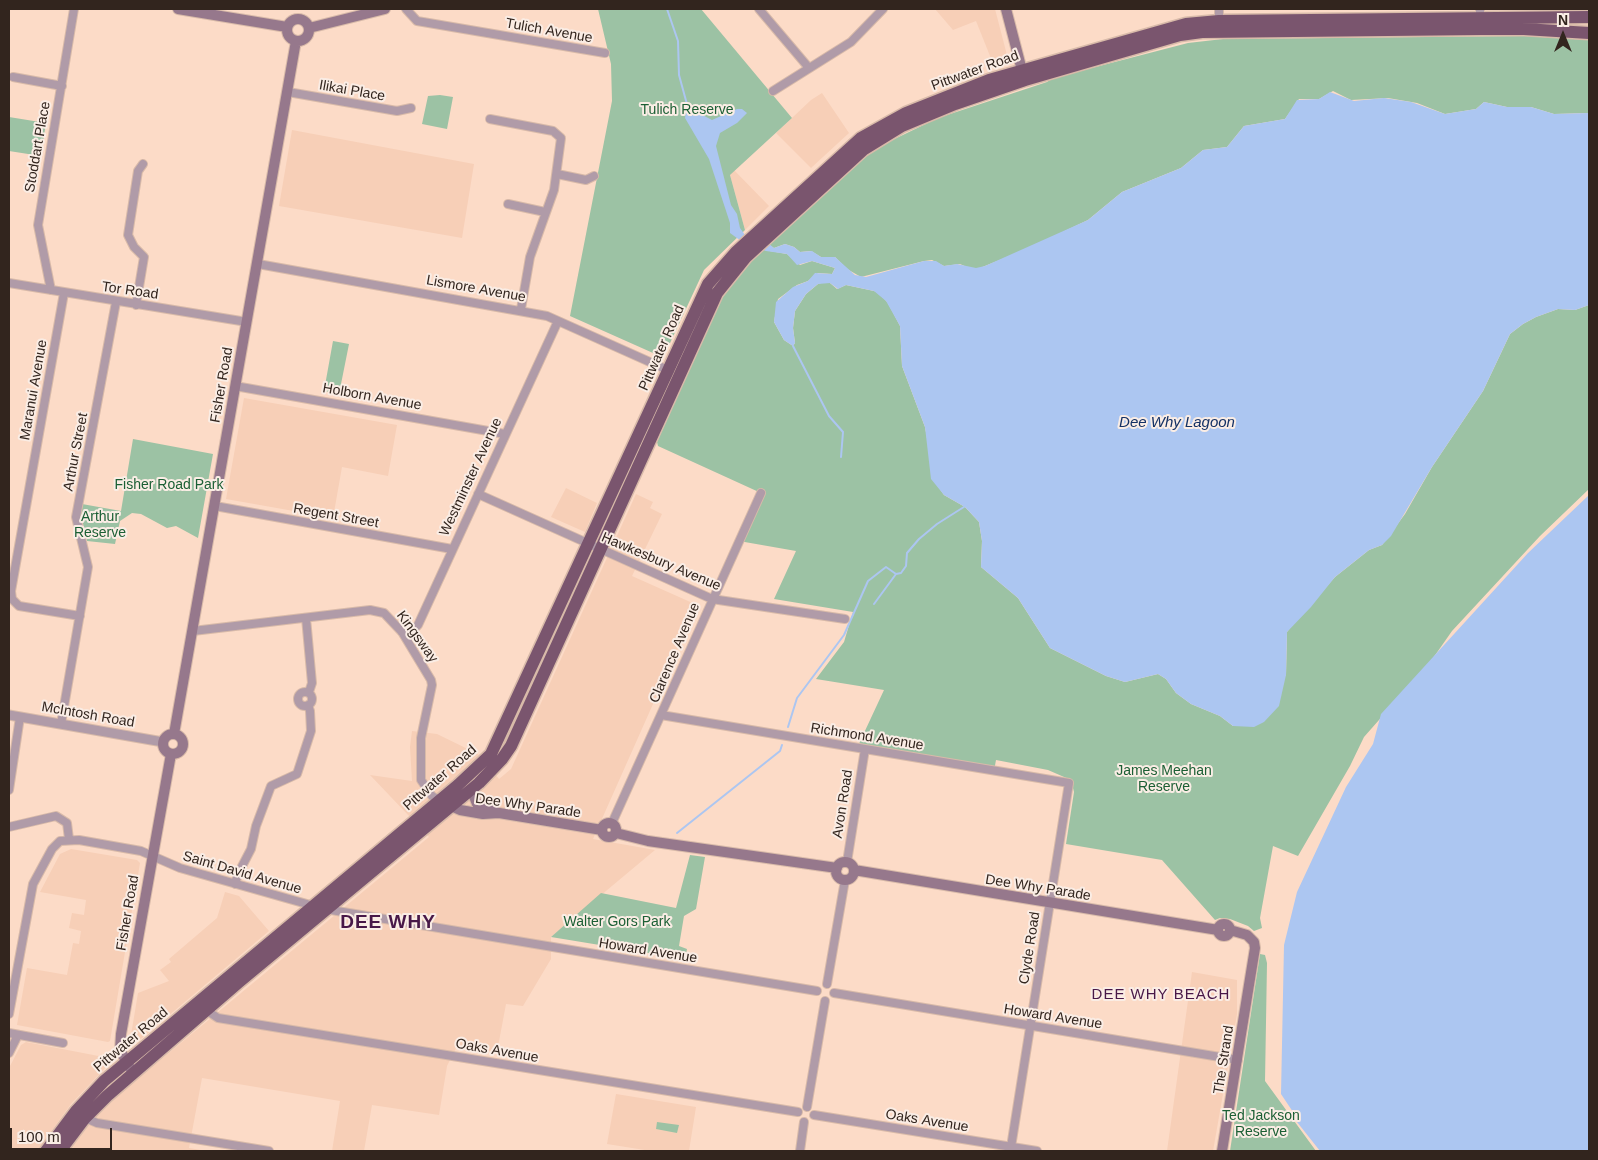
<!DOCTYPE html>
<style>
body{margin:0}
#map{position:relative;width:1598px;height:1160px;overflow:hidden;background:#fcdbc7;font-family:Helvetica,sans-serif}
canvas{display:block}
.frame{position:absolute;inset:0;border:10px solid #32251e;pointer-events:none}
.north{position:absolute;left:1538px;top:10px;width:50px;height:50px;-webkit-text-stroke:4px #faede5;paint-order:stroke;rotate:0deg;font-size:14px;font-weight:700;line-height:20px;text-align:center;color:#32251e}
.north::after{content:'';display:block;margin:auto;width:18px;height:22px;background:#32251e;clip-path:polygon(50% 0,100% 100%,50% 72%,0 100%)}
.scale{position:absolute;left:10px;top:1128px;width:102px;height:22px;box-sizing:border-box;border:2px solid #32251e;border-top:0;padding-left:6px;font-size:15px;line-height:18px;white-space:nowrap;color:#32251e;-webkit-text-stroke:4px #faede5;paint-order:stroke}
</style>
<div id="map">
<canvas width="1598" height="1160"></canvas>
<div class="frame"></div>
<div class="north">N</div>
<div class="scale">100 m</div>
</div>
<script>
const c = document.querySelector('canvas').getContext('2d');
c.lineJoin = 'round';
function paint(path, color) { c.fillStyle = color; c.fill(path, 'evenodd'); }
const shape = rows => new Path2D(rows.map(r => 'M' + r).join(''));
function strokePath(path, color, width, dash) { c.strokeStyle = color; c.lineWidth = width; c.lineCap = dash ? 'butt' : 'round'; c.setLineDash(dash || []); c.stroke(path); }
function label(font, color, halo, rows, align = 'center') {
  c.font = font + ' Helvetica,sans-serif'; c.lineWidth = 4; c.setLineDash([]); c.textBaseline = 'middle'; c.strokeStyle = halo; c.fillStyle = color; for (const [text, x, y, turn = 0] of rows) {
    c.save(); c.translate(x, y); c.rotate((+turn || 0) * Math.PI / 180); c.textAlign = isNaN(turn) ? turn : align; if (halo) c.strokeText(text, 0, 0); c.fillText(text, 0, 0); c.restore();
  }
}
paint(shape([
 [935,9,995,9,1008,59,1007,62,994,66,976,21,953,30],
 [822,93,849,133,811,168,776,133,811,100],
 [292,130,474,164,462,238,279,206],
 [734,170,769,206,745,230,730,175],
 [244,398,397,425,388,476,342,467,333,518,226,499],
 [566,488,597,503,585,532,551,517],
 [636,494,653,502,650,508,662,514,632,576,697,605,593,839,655,850,551,937,551,959,523,1006,506,1004,497,1052,457,1046,447,1066,439,1115,372,1105,364,1151,332,1151,340,1101,202,1078,189,1148,207,1151,69,1151,100,1110,429,837,370,775,412,781,410,747,412,731,437,734,478,754,499,779,511,769],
 [71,849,137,860,140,863,110,1041,108,1042,17,1025,27,968,67,975,73,943,79,944,81,931,69,928,72,913,84,915,86,900,40,892,60,854],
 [225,892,239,896,269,931,135,1044,130,1041,138,993,169,981,160,970,171,962,169,959,217,918],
 [1192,972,1237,980,1237,1014,1213,1151,1167,1151],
 [26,1042,114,1059,71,1104,37,1151,9,1151,9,1068,21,1045],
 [616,1094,696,1107,689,1151,651,1151,607,1144]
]), '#f7cfb7');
paint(shape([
 [598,9,701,9,792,118,730,175,745,230,704,270,664,356,662,357,570,316,612,101,611,64],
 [1525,36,1589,40,1589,113,1554,114,1531,107,1507,107,1484,102,1476,109,1445,114,1417,103,1388,98,1351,100,1333,91,1319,99,1299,99,1285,119,1244,126,1227,147,1203,150,1181,168,1122,192,1088,220,1029,248,980,268,969,268,960,264,944,266,932,260,924,261,861,277,847,269,835,257,821,257,811,251,800,252,794,247,785,244,774,248,769,245,856,164,878,147,938,118,1047,82,1053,78,1188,43,1223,39],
 [440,95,453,97,447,129,422,124,428,96],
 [9,117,46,123,41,156,9,151],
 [764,250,787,254,800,265,812,261,835,268,832,274,818,273,808,281,797,285,778,299,774,322,784,340,793,346,795,343,793,328,795,311,806,294,818,284,824,282,830,283,837,289,846,285,874,291,879,293,888,303,900,326,902,366,925,427,935,482,944,495,965,507,979,522,982,541,981,567,1018,598,1050,648,1106,676,1125,682,1158,674,1166,679,1176,693,1191,704,1220,716,1233,726,1286,675,1287,632,1293,624,1335,577,1369,550,1382,545,1405,514,1432,467,1483,391,1510,334,1523,324,1536,317,1558,309,1575,310,1589,305,1589,489,1540,536,1452,631,1431,661,1364,737,1350,766,1298,856,1273,846,1260,918,1262,928,1254,931,1248,926,1230,919,1220,918,1215,920,1162,860,1066,844,1074,792,1071,780,1048,770,996,760,994,771,857,748,884,690,816,679,844,642,853,612,774,599,796,551,739,541,761,493,658,446,657,442,722,296,744,268],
 [333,341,349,344,339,394,324,391],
 [133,439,213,454,198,538,176,526,167,528,141,514,132,513,120,521,115,544,87,541,81,515,82,504,121,511],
 [690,855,705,857,696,909,684,916,679,946,687,949,685,959,551,937,601,893,676,908],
 [1260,954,1265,955,1267,963,1265,1081,1316,1151,1230,1151],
 [657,1122,679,1125,677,1133,656,1129]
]), '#9cc2a4');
paint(shape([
 [1330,92,1354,101,1384,98,1411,102,1445,114,1476,109,1484,102,1507,107,1531,107,1554,114,1589,113,1589,305,1575,310,1558,309,1536,317,1523,324,1510,334,1483,391,1432,467,1391,536,1382,545,1369,550,1335,577,1311,607,1287,632,1286,675,1279,706,1264,722,1254,727,1233,726,1220,716,1191,704,1176,693,1166,679,1158,674,1125,682,1106,676,1050,648,1018,598,981,567,982,541,979,522,965,507,944,495,931,479,925,427,902,366,900,326,886,301,874,291,846,285,838,289,830,283,818,284,806,294,795,311,793,328,795,343,793,346,784,340,774,322,776,302,793,287,808,281,815,273,832,274,835,268,812,261,797,265,787,254,766,251,741,241,730,233,730,223,709,159,685,118,687,107,712,120,737,109,742,109,747,113,737,123,720,133,716,146,731,205,737,214,740,228,745,235,768,243,774,248,785,244,794,247,800,252,812,251,821,257,835,257,855,275,866,277,924,261,936,261,944,266,957,264,976,268,985,266,1088,220,1122,192,1181,168,1203,150,1227,147,1244,126,1285,119,1297,100,1319,99],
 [1589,495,1589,1151,1320,1151,1297,1122,1299,1121,1281,1094,1284,945,1297,892,1346,787,1373,744,1381,714,1528,553]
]), '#acc6f1');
strokePath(shape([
 [667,9,678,41,679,75,688,108],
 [793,346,829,416,843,432,841,457],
 [874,604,896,574],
 [788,727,797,698,844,635,868,581,886,567,896,574,901,573,906,566,907,553,919,539,937,524,967,505],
 [677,833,780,751,782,745]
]), '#acc6f1', 2);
const minor = shape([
 [406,9,417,21,605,53],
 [759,9,809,68],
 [1219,9,1219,21],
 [1480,9,1480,22],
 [13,77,62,86],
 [773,91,851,42,883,9],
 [288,92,397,111,411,108],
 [490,119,553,131,561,138,554,190,530,257,521,309],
 [557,174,586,180,594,176],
 [508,204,545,212],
 [258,264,547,316,670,371],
 [9,283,247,322],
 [51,290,38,225,74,9],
 [64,293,11,591,12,599,19,606,80,616],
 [136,305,144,257,134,247,128,235,138,171,143,164],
 [235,386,505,434],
 [478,494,712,599,845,619],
 [215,506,452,549],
 [306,618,312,683,309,692],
 [193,631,370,610,384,613,402,632,431,680,432,685,421,738,421,780,432,796,439,800],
 [402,632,409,634,418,625,558,321],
 '298 699a7 7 0 1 1 14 0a7 7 0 1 1-14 0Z',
 [661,715,1069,783,1011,1147],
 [61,724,88,567,76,517,116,302],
 [9,790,20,717],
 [612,823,761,493],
 [9,827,56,816,67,823,69,839],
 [847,862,865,749],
 [235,884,238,874,251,849,256,826,271,786,297,774,311,731,310,711,308,705],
 [325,909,817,991],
 [827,984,845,880],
 [834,993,1238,1060],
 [203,1008,218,1018,798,1112],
 [9,1014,33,884,52,849,60,841,79,840,141,851,180,868,314,906],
 [9,1033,63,1043],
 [9,1053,18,1035],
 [807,1107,825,1001],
 [814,1115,1037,1151],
 [83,1117,97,1123,269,1151],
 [800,1151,804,1122]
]);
const tertiary = shape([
 [9,715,163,742]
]);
const secondary = shape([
 [178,9,287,27],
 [1006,9,1024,78],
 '287 30a11 11 0 1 1 22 0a11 11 0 1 1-22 0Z',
 [309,28,385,9],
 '163 744a10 10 0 1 1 20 0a10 10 0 1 1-20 0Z',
 [174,734,296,41],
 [474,787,473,794,477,804,494,810],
 [446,804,460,810,483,814,499,813,602,830],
 '602 830a7 7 0 1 1 14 0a7 7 0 1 1-14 0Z',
 [616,833,648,841,837,868],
 '836 871a9 9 0 1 1 18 0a9 9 0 1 1-18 0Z',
 [854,870,1218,930],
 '1218 930a6 6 0 1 1 12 0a6 6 0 1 1-12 0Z',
 [130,1068,120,1050,121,1034,171,754],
 [1222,1151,1255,948,1254,942,1247,935,1230,930]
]);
const trunk = shape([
 [46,1151,76,1111,104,1081,458,785,491,754,708,284,736,252,861,138,906,113,989,80,1186,24,1219,21,1589,17],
 [60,1151,85,1118,107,1096,239,982,479,783,502,759,511,746,717,293,746,257,863,150,902,126,955,104,1025,80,1180,35,1202,32,1480,29,1524,29,1589,33]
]);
strokePath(minor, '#d8baa9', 10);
strokePath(tertiary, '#d8baa9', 11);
strokePath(secondary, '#d8baa9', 12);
strokePath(trunk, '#d8baa9', 15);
strokePath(minor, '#b09ba8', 8);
strokePath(tertiary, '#b09ba8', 9);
strokePath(secondary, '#96788c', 10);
strokePath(trunk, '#7a556e', 12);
label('14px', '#32251e', '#faede5', [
 ["Tulich Avenue",549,31,10],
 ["Pittwater Road",975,71,-20],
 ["Ilikai Place",352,91,10],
 ["Stoddart Place",38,147,-80],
 ["Lismore Avenue",476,289,10],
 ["Tor Road",130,291,8],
 ["Pittwater Road",662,348,-66],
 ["Fisher Road",222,385,-80],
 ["Maranui Avenue",34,390,-80],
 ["Holborn Avenue",372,397,10],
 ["Arthur Street",76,452,-79],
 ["Westminster Avenue",471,477,-65],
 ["Regent Street",336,516,10],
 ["Hawkesbury Avenue",661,562,23],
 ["Kingsway",417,637,54],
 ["Clarence Avenue",675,653,-67],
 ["McIntosh Road",88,715,10],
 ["Richmond Avenue",867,737,9],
 ["Pittwater Road",440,778,-41],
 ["Avon Road",843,804,-81],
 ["Dee Why Parade",528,806,8],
 ["Saint David Avenue",242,873,16],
 ["Dee Why Parade",1038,888,9],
 ["Fisher Road",128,913,-80],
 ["Clyde Road",1030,948,-81],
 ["Howard Avenue",648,951,9],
 ["Howard Avenue",1053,1017,9],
 ["Pittwater Road",131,1040,-40],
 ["Oaks Avenue",497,1051,10],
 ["The Strand",1224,1060,-81],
 ["Oaks Avenue",927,1121,9]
]);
label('14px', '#1b5f34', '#faede5', [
 ["Tulich Reserve",687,110],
 ["Fisher Road Park",169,485],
 ["Arthur",100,517],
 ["Reserve",100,533],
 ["James Meehan",1164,771],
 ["Reserve",1164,787],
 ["Walter Gors Park",617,922],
 ["Ted Jackson",1261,1116],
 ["Reserve",1261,1132]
]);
label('italic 15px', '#143165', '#faede5', [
 ["Dee Why Lagoon",1177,423]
]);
c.letterSpacing = '1px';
label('15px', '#481848', '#faede5', [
 ["DEE WHY BEACH",1161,995]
]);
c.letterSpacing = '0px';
c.letterSpacing = '1px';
label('bold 19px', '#481848', '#faede5', [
 ["DEE WHY",388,923]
]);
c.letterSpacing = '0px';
</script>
